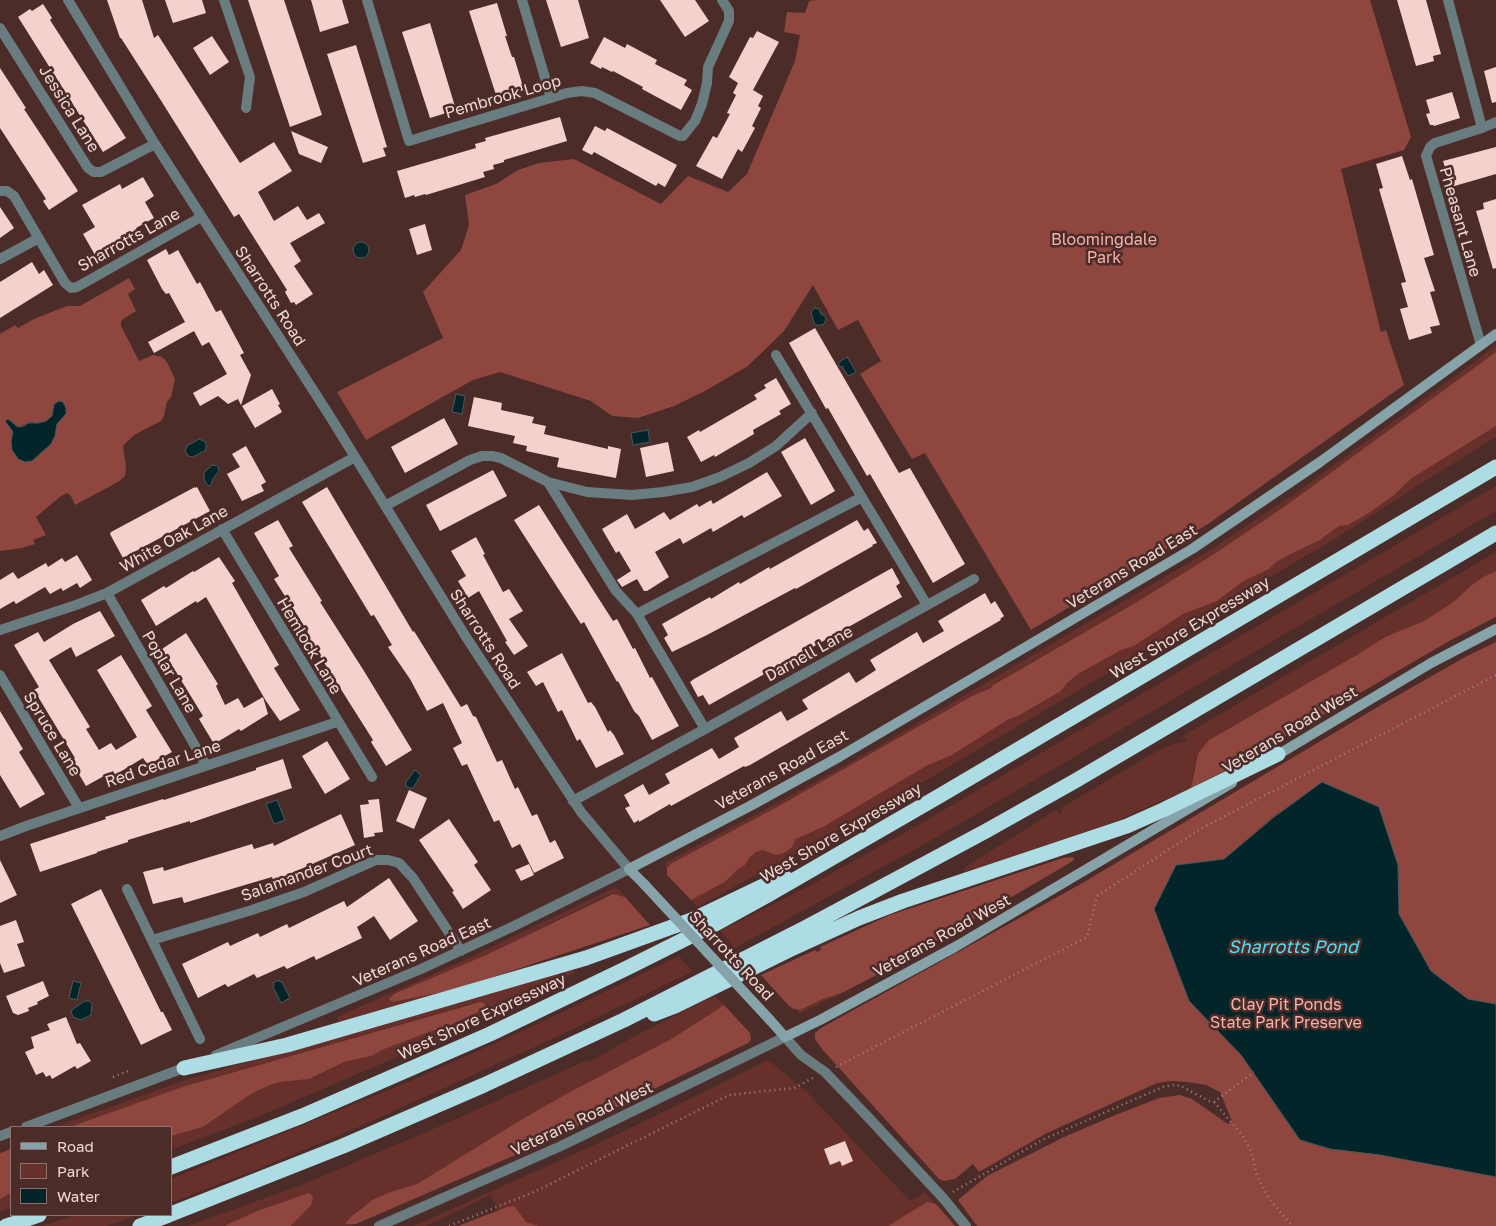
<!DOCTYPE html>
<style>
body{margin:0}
#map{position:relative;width:1496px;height:1226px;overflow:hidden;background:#4c2c28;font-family:"Golos Text",sans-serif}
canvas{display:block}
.legend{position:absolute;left:10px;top:1126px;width:162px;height:90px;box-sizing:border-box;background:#4c2c28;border:1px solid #8d716e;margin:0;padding:6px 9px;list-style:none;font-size:15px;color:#efd9d6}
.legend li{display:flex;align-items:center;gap:10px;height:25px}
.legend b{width:25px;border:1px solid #8d716e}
</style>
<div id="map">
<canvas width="1496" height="1226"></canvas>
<ul class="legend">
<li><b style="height:6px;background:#85a3a8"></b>Road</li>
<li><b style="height:14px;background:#68302b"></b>Park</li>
<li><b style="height:14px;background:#03252a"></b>Water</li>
</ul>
</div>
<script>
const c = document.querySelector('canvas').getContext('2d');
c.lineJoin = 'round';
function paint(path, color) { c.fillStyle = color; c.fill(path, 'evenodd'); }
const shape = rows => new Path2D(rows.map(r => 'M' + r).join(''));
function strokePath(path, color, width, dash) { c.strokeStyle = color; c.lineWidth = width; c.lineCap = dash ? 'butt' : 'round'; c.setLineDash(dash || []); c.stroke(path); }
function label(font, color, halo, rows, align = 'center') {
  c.font = font + ' "Golos Text",sans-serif'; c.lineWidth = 5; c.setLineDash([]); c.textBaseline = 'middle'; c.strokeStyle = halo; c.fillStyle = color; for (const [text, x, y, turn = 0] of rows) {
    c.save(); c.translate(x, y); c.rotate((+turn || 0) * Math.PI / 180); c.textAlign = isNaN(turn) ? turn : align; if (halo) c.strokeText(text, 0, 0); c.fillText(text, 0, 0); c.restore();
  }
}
paint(shape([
 [1496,346,1496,352,1341,466,1284,507,1211,556,1137,602,993,684,991,688,972,696,777,807,672,863,667,868,666,872,666,862,783,800,874,749,1212,549,1296,493],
 [1496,426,1496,437,1422,483,1338,537,913,788,698,907,691,900,725,882,738,869,745,865,750,857,756,852,763,850,775,855,792,847,796,839,802,836,823,827,928,765,952,755,1009,719,1018,716,1061,691,1067,683,1078,674,1121,650,1134,646,1183,614,1217,601,1242,582,1269,569,1276,562,1291,554,1320,540,1339,526,1348,524,1369,513,1394,495,1412,478],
 [1496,486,1496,511,930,841,735,948,720,931,811,885,920,824],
 [1496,552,1496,571,1485,576,1473,584,1452,603,1424,621,1387,636,1355,656,1209,740,1194,768,1191,788,1111,823,972,870,962,871,967,866,1056,810,1059,814,1062,812,1061,808,1159,750,1175,743,1185,742,1187,738,1181,737],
 [616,887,625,897,613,894,608,895,486,955,390,997,393,1002,457,989,339,1022,337,1017,465,960],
 [679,956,692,972,552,1039,354,1129,275,1162,171,1203,171,1179,406,1083,542,1022],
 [570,969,573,970,575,973,455,1032,262,1115,171,1150,171,1136,203,1127,251,1094,270,1085,280,1082,309,1079,344,1062,371,1056,382,1050,429,1032,448,1026,483,1010,484,1003,470,1004,182,1087,83,1124,70,1127,55,1127,185,1080],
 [842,993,799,1014,797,1010,800,1010,823,999],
 [715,996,724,1005,673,1038,566,1094,417,1184,390,1192,372,1200,361,1207,346,1222,347,1224,356,1224,351,1226,291,1226,311,1205,309,1193,257,1211,224,1226,188,1226,304,1184,438,1127,583,1062,591,1061,637,1035],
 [768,1060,807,1092,910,1201,925,1192,955,1226,508,1226,490,1195,426,1226,414,1226,612,1137],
 [11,1193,11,1208,0,1212,0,1199],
 [75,1215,138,1215,107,1226,43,1226]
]), '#68302b');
paint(shape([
 [815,0,1370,0,1411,137,1404,150,1341,169,1381,332,1386,330,1404,385,1208,524,1031,630,925,453,912,459,860,374,881,361,858,320,838,330,813,285,784,331,748,366,703,392,674,406,638,418,612,416,591,401,500,372,473,380,366,440,337,392,443,338,423,292,461,250,469,225,465,195,496,184,518,170,539,163,574,159,661,204,688,176,728,192,747,174,795,61,800,35,784,32,787,12,805,13,809,1],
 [129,278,135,289,128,294,136,311,123,319,121,321,121,326,139,361,153,355,162,357,167,362,175,379,171,397,167,402,164,416,161,421,134,435,123,446,126,466,125,476,118,482,75,505,71,496,67,493,61,496,36,517,46,535,33,540,35,544,22,548,0,551,0,334,15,325,18,328,34,319,67,306,80,306],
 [52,410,63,417,57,424,51,444,39,455,32,461,12,450,11,441,13,432,5,421,18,427,31,422,38,423,46,421,52,416],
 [1496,352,1496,426,1412,478,1394,495,1369,513,1348,525,1339,526,1320,540,1291,554,1276,562,1269,569,1242,582,1217,601,1183,614,1134,646,1121,650,1078,674,1067,683,1061,691,1018,716,1009,719,952,755,928,765,823,827,796,839,792,847,784,853,775,855,763,850,756,852,750,857,745,865,738,869,725,882,691,900,667,875,667,868,672,863,777,807,972,696,991,688,993,685,1137,602,1211,556,1284,507],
 [1496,571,1496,617,1451,640,1240,763,1191,788,1198,754,1209,740,1355,656,1387,636,1424,621,1452,603,1473,584,1485,576],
 [1496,642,1496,1004,1468,999,1431,971,1399,914,1398,865,1322,782,1273,817,1224,859,1176,865,1189,1001,1241,1055,1300,1140,1330,1149,1380,1155,1496,1177,1496,1226,977,1226,958,1200,987,1176,1064,1137,1113,1116,1159,1098,1180,1095,1192,1099,1228,1124,1232,1121,1220,1092,1206,1085,1187,1082,1171,1081,1157,1083,1047,1133,979,1172,973,1164,955,1179,944,1181,939,1179,822,1049,815,1039,815,1033,821,1028,1079,885,1381,705,1467,656],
 [1073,857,1074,860,1068,864,890,968,842,993,823,999,800,1010,793,1009,788,1005,761,975,815,950,817,952,821,950,820,947,890,915,1063,858],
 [613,894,625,897,650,925,457,989,393,1002,389,999,394,994,486,955],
 [480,1002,484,1003,486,1006,483,1010,448,1026,429,1032,382,1050,371,1056,344,1062,309,1079,280,1082,270,1085,251,1094,203,1127,171,1136,171,1127,70,1127,182,1087],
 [724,1005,750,1033,751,1040,748,1043,543,1143,356,1224,346,1224,346,1222,353,1215,372,1200,390,1192,417,1184,521,1120,566,1094,673,1038],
 [11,1149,11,1193,0,1199,0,1153],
 [309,1193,313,1197,311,1205,291,1226,224,1226,257,1211],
 [927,1202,936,1204,955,1226,888,1226],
 [514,1206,526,1222,538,1226,458,1226,507,1207]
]), '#8e463f');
const water = shape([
 '353 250a8 8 0 1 1 16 0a8 8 0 1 1-16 0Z',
 [815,308,819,309,821,314,825,316,826,320,823,325,816,325,814,323,811,312,815,308],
 [847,357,856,372,848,376,842,366,840,367,838,363,847,357],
 [456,394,465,396,462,414,452,412,456,394],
 [59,401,63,402,66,408,66,414,57,424,55,436,51,444,32,461,25,462,18,459,12,450,11,441,13,432,5,421,8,419,18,427,24,426,28,423,38,423,46,421,52,416,54,404,59,401],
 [648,430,650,442,633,445,631,433,648,430],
 [199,439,206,442,206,450,193,457,188,456,185,451,187,446,199,439],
 [212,465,218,466,219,471,213,479,211,485,208,486,204,480,204,473,212,465],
 [415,770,421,775,413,788,409,788,406,786,406,782,415,770],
 [1322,782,1379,807,1398,865,1399,914,1431,971,1468,999,1496,1004,1496,1177,1380,1155,1330,1149,1300,1140,1241,1055,1189,1001,1154,909,1176,865,1224,859,1273,818,1322,782],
 [277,800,285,820,274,824,266,804,277,800],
 [279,980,280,982,282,982,290,998,281,1003,273,987,274,985,273,983,279,980],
 [73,981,81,983,77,1000,69,998,73,981],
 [85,1001,90,1001,92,1004,91,1015,81,1020,73,1017,71,1012,74,1008,85,1001]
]);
paint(water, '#03252a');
strokePath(water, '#4a5b5e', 1);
paint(shape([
 [107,0,142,0,154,38,158,35,240,163,274,142,292,171,258,192,274,221,298,206,307,220,319,213,325,223,290,243,301,261,294,266,313,294,296,305,294,302,291,303,285,292,287,290,239,214,234,217,160,99,121,38,120,38],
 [165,0,202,0,206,13,173,23],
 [248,0,284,0,322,115,290,127],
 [311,0,342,0,349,23,320,32],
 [546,0,578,0,589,38,561,47],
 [660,0,695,0,709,21,685,37],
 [1397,0,1426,0,1441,54,1433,56,1434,61,1416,66],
 [497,3,507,36,505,36,512,57,514,57,524,90,497,98,469,11],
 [43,4,52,18,50,20,126,138,103,152,18,17,30,9,32,11],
 [430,23,456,110,430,118,402,32],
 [757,31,779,42,753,90,763,96,758,106,761,108,752,126,755,128,742,152,738,149,722,179,696,166,713,136,717,138,730,114,727,113,736,95,733,93,738,83,729,77,750,37,753,38],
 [212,36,229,62,210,75,193,48],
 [604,37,625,48,627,44,657,60,655,64,687,80,684,85,692,90,681,110,642,89,643,87,613,71,612,72,602,67,601,69,590,63],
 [356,45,387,147,383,148,386,156,363,163,327,54],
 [1496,67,1496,102,1492,103,1484,71],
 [0,68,26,108,24,109,78,191,49,210,43,201,46,199,0,128],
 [1452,92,1460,118,1434,126,1433,125,1430,125,1426,114,1430,113,1426,100],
 [560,117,567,141,504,160,504,162,493,165,494,169,483,172,485,177,426,195,425,194,415,197,414,195,405,198,397,171,476,148,475,144,486,141,485,138],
 [595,126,605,131,607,128,677,165,665,187,658,183,656,186,594,152,592,155,582,150],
 [291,131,328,147,321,163,299,154],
 [1496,147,1496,174,1451,187,1443,161],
 [1402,156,1410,180,1412,179,1434,255,1424,258,1435,291,1430,292,1440,325,1430,327,1432,333,1409,340,1400,309,1408,307,1401,283,1406,282,1379,189,1383,188,1376,164],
 [143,177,154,196,145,202,154,218,136,228,138,231,95,255,83,234,95,227,82,205,120,184,122,189],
 [1496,199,1496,268,1493,269,1476,211,1484,209,1483,203],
 [0,207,14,228,0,238],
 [425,224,432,250,417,255,409,229],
 [166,249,169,255,178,250,197,284,200,282,216,312,221,310,244,353,240,355,251,375,241,405,238,399,228,404,218,396,200,406,193,393,227,374,209,342,202,346,194,331,154,353,148,342,185,322,169,293,166,294,162,289,147,260],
 [32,262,39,274,44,270,53,285,0,318,0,282],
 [815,328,899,473,910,468,965,564,933,583,870,474,867,476,828,408,826,409,789,343],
 [776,378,791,404,779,411,781,414,753,430,754,434,715,457,714,455,701,462,687,437,699,430,700,432,757,399,754,395,766,388,764,385],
 [272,389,280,404,278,405,282,412,255,428,242,406],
 [474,397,502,403,501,410,534,417,532,423,546,426,544,434,608,449,608,446,621,449,616,478,557,467,559,458,526,451,527,446,513,443,515,436,468,426],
 [444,418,458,444,405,473,391,447],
 [805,438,835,491,811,505,781,452],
 [668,442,674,471,646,477,640,448],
 [246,446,266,482,261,485,264,491,242,501,227,474,240,467,232,454],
 [493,470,507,496,440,531,426,505],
 [767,472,782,496,744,518,742,515,713,532,711,528,683,544,680,538,655,552,669,577,647,591,644,591,637,579,622,587,617,580,631,571,619,551,616,553,602,529,627,514,635,529,664,512,670,520,697,504,699,507,711,500,713,504],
 [195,487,195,488,197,487,210,511,123,558,110,534,111,532],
 [327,487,413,632,414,631,461,707,467,704,473,716,476,717,497,762,502,760,515,789,518,787,532,816,537,814,550,843,555,840,564,858,534,873,520,844,512,848,499,820,494,822,467,764,462,766,453,748,462,743,443,703,427,711,410,679,388,647,392,645,374,615,371,616,302,502],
 [539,505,613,621,617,619,633,649,635,648,650,678,652,677,679,726,652,740,639,716,634,711,618,681,617,682,584,622,581,624,514,520],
 [278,520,293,546,289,548,322,601,320,602,364,671,412,750,386,766,371,742,373,740,306,634,308,632,274,579,279,576,254,533],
 [857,520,864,531,868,528,877,543,872,545,873,546,796,589,795,588,707,635,672,652,664,638,668,635,662,624,710,597,711,599,739,582,740,584,769,567,770,569],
 [476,537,485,554,483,555,503,592,509,589,523,611,509,619,528,646,514,655,505,642,507,641,479,591,468,598,458,581,466,576,451,551],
 [77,555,92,580,80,588,77,583,63,591,61,588,50,594,45,587,16,604,14,601,0,609,0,580,13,572,18,579,46,563,48,567,62,558,65,562],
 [219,557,235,581,232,583,279,665,274,668,300,710,280,721,266,701,206,597,197,603,196,601,156,626,141,600,164,586,166,588,193,571,194,572],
 [892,568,900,583,896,586,902,597,709,705,703,695,698,697,690,682,694,679],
 [985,593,991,604,995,601,1004,616,1000,619,1001,620,750,765,745,767,744,766,671,806,670,804,639,822,639,820,634,823,625,808,630,806,624,795,643,784,649,795,670,783,665,774,712,748,719,759,739,747,734,738,781,711,787,721,808,709,802,700,849,672,856,683,876,670,870,660,917,632,923,643,944,631,938,621],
 [100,611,115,636,76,657,71,647,49,660,90,727,86,729,99,750,111,743,116,750,137,737,97,670,121,655,152,706,146,710,172,752,148,765,143,758,115,775,113,771,86,786,71,761,75,758,34,690,39,687,14,645,38,632,44,642,73,624],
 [186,633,218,684,216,686,225,705,238,698,244,708,263,697,268,714,241,731,239,729,214,744,199,719,203,716,162,649],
 [562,653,588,703,591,702,595,707,608,732,610,730,614,735,624,754,596,768,580,739,577,741,562,710,558,712,543,682,536,686,527,672],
 [0,711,23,749,19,752,45,794,20,808,0,775],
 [327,741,350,779,325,794,302,756],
 [283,759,292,788,190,823,190,821,128,840,128,842,97,852,97,853,40,872,30,844,106,819,105,817,163,799,164,800,256,770,256,768],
 [409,790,427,798,414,829,396,821],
 [379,799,383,832,374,833,375,836,364,838,360,805,369,804,368,800],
 [341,814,355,845,283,877,273,880,272,877,184,903,182,897,153,904,143,872,163,867,164,871,252,844,254,849,273,843,274,846],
 [449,819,478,862,474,865,491,890,463,909,452,892,454,891,419,840],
 [0,860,17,895,0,903],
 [529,864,534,875,521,881,515,870],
 [389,878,418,921,390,940,374,916,357,927,362,938,316,960,314,956,287,969,284,966,257,978,254,974,228,987,225,984,198,998,182,964,228,942,230,946,258,933,260,937,287,924,289,928,344,901,347,907],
 [101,889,161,1012,163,1012,172,1030,141,1045,71,904],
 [16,920,24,942,17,944,25,966,4,973,0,963,0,926],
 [43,981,49,996,37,1002,38,1004,28,1008,29,1011,18,1015,13,1013,6,996],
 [66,1017,77,1044,80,1043,91,1061,77,1069,75,1066,52,1079,50,1075,46,1077,43,1072,36,1075,25,1052,34,1048,31,1037,50,1030,47,1024],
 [845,1141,853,1161,842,1166,840,1161,830,1165,824,1149]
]), '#f4d1cd');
strokePath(shape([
 [836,1067,1087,937,1097,896,1202,828,1496,675],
 [113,1077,131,1070],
 [1214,1102,1242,1135,1251,1151,1257,1176,1270,1200,1292,1226],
 [953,1192,1042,1140,1163,1087,1173,1085,1181,1086,1209,1101,1214,1102,1254,1072],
 [449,1226,534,1192,729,1095,794,1088,813,1078]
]), '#a08582', 2.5, [1, 4]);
strokePath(shape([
 [68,0,155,144,331,418,466,637,581,812,629,869,514,926,421,969,216,1055],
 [224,0,250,77,246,108],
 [367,0,409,141,567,93,582,91,595,93,680,136,683,136,695,121,702,104,707,83,708,67,729,21,729,11,722,0],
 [522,0,551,98],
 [1448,0,1482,128],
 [0,28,88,168,94,172,101,172,155,144],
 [0,191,7,191,14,196,65,283,71,288,77,287,201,217],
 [0,259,39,238],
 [1481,345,1426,156,1430,147,1435,143,1482,128,1496,122],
 [776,355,927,605],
 [548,482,587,492,632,495,663,492,692,487,720,477,749,463,776,446,812,413],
 [385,506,470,460,482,456,492,456,501,458,548,482,616,591,637,614,705,729],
 [222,529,372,777],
 [107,593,206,765],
 [637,614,862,497],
 [0,630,76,605,107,593,355,457],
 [0,675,79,808],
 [573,801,705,729,974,579],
 [0,836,26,826,337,722],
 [127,889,200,1039],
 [152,940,252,910,304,892,376,860,388,860,399,863,413,878,461,951],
 [26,1127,189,1066],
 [0,1136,11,1132],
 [379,1226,561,1146,785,1037,801,1055,825,1072,868,1117,943,1198,966,1226]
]), '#697c7f', 10);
strokePath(shape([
 [1274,757,1431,663,1496,629],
 [644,884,629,869,750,806,839,757,1192,549,1320,462,1496,334],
 [770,1020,785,1037,820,1020,955,947,1232,783]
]), '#85a3a8', 10);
strokePath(shape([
 [654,1014,675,1006,789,950,859,918,903,901,1127,826,1163,810,1278,754],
 [184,1068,287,1045,586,958,694,919,784,876],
 [171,1167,302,1116,490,1034,627,968,719,922,768,895,941,795,1496,467],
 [171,1214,343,1146,484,1085,624,1020,805,928,986,831,1075,781,1496,533],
 [6,1226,39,1215],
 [140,1226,169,1215]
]), '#aedce4', 15);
strokePath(shape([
 [644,884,770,1020]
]), '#85a3a8', 10);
label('16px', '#efd9d6', '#4c2c28', [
 ["Pembrook Loop",503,97,-16],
 ["Jessica Lane",69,109,58],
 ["Pheasant Lane",1460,222,74],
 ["Sharrotts Lane",129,240,-29],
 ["Sharrotts Road",270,296,57],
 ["White Oak Lane",174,539,-29],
 ["Veterans Road East",1132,567,-31],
 ["West Shore Expressway",1190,628,-31],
 ["Sharrotts Road",485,639,57],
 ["Hemlock Lane",309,646,59],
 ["Darnell Lane",809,654,-29],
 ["Poplar Lane",169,672,60],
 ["Veterans Road West",1290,730,-31],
 ["Spruce Lane",52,734,59],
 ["Red Cedar Lane",163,764,-18],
 ["Veterans Road East",782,770,-29],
 ["West Shore Expressway",841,833,-30],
 ["Salamander Court",307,873,-20],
 ["Veterans Road West",942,936,-29],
 ["Veterans Road East",422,952,-24],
 ["Sharrotts Road",731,956,47],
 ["West Shore Expressway",482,1017,-25],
 ["Veterans Road West",582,1119,-25]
]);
label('16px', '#f3b2aa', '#4c2c28', [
 ["Bloomingdale",1104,240],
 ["Park",1104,258],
 ["Clay Pit Ponds",1286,1005],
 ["State Park Preserve",1286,1023]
]);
label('italic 18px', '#47e1f9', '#4c2c28', [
 ["Sharrotts Pond",1293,947]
]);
</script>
